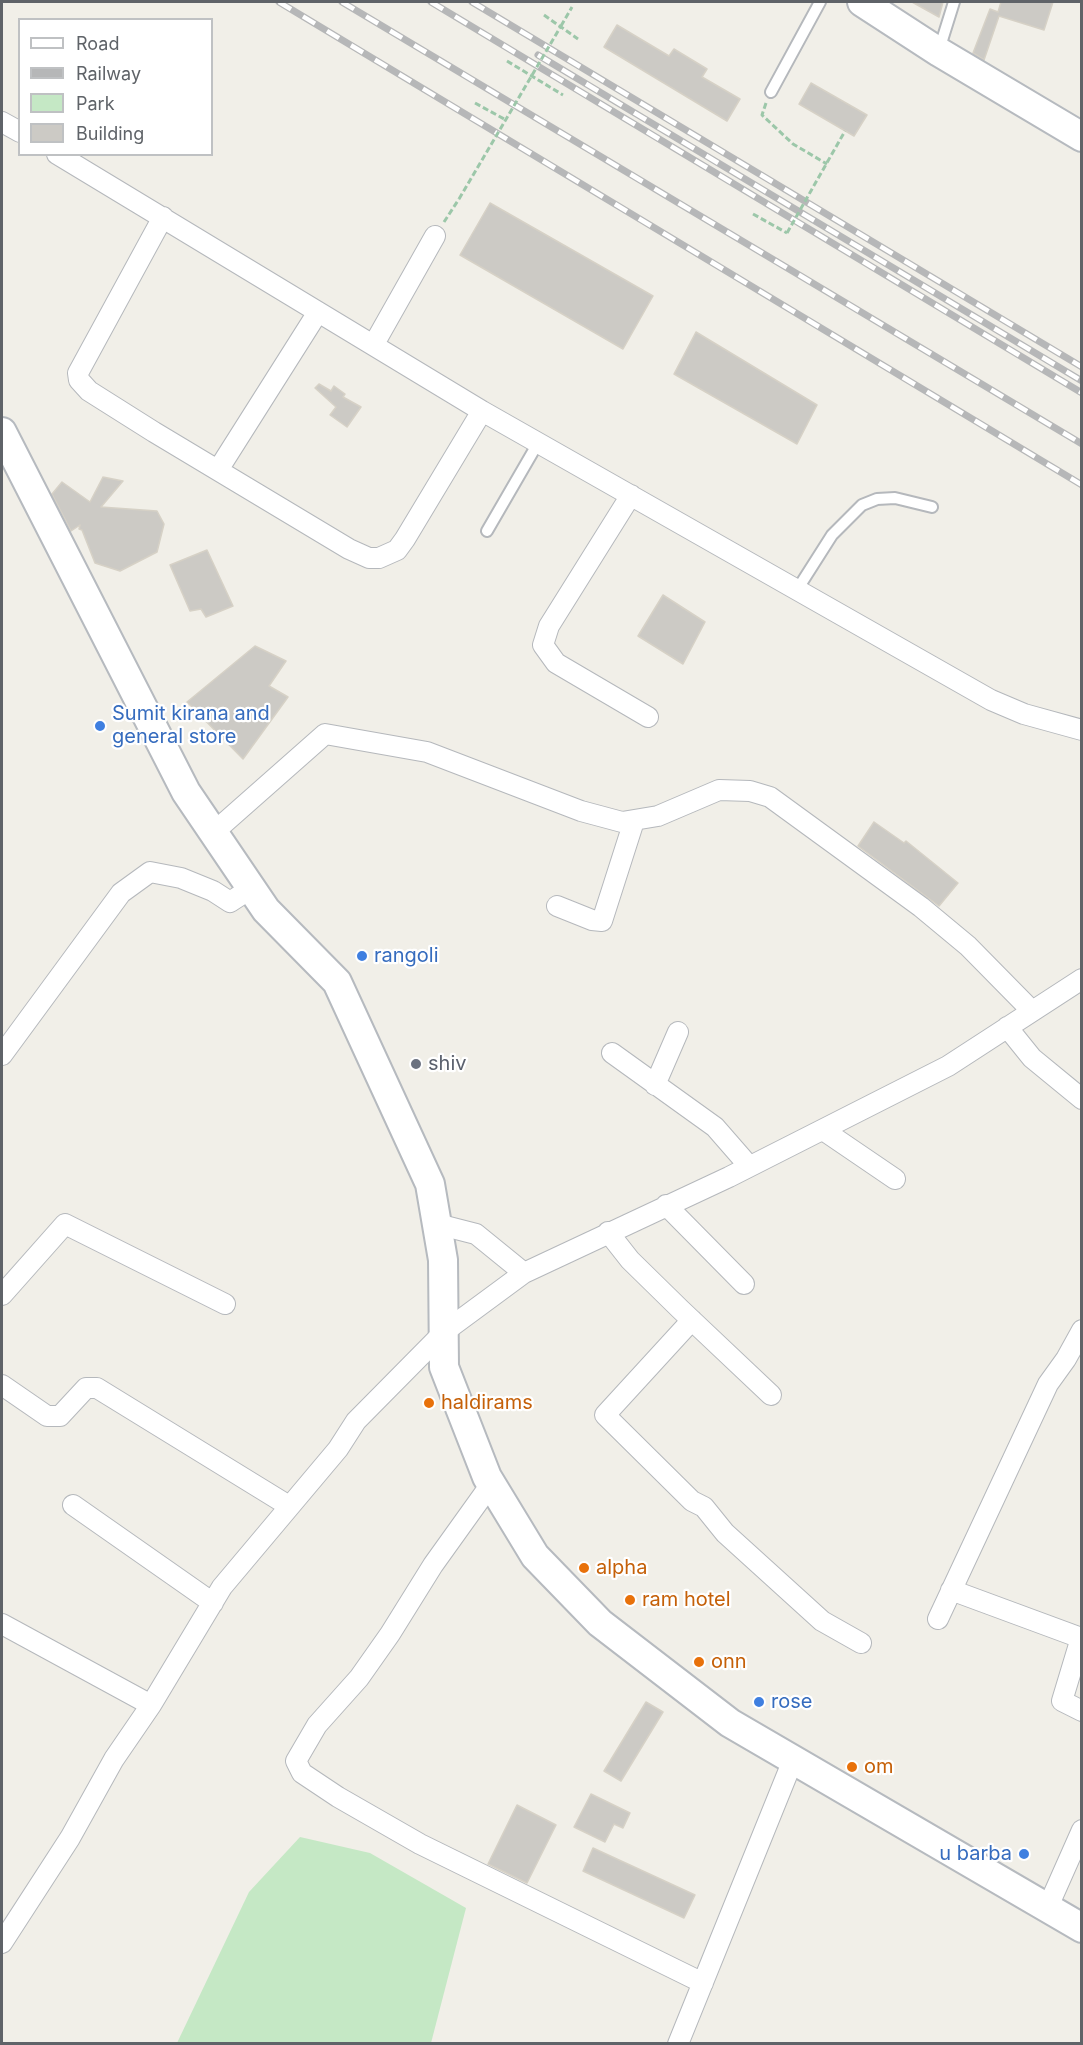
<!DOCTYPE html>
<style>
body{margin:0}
#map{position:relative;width:1083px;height:2045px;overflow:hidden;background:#f1efe8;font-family:Inter,sans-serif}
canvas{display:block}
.frame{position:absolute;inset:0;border:3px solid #5f6368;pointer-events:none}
.legend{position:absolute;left:18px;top:18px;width:195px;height:138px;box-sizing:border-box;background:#fff;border:2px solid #bfc1c3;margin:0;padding:8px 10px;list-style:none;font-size:18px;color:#5f6368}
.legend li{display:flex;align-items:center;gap:12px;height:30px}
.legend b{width:30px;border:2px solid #bfc1c3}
</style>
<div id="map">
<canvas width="1083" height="2045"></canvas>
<div class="frame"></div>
<ul class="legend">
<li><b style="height:8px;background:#fff"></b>Road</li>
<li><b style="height:8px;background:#b6b7b8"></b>Railway</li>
<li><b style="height:16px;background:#c5e8c5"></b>Park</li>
<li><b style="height:16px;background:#cccac5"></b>Building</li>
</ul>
</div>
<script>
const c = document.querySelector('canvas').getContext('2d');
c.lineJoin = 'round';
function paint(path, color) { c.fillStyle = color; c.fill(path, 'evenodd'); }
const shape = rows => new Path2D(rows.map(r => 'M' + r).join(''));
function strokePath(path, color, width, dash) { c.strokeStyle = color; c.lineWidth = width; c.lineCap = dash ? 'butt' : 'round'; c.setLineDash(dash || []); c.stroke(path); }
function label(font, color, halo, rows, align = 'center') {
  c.font = font + ' Inter,sans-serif'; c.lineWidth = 4.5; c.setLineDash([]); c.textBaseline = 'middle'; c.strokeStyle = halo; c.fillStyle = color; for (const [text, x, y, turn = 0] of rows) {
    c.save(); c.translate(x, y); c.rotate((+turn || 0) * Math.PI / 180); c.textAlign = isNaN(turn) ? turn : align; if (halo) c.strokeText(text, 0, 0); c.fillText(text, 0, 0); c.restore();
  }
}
paint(shape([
 [300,1837,370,1853,466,1908,431,2043,177,2043,249,1892]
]), '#c5e8c5');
const building = shape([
 [912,2,943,2,939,17,912,2],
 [1001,2,1053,2,1044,30,999,16,984,60,973,53,990,9,998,12,1001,2],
 [617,25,669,56,674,49,707,69,702,77,740,99,727,121,604,47,617,25],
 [811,83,867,115,854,136,799,104,811,83],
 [490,203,653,296,623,349,460,255,490,203],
 [696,332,817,405,797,444,674,374,696,332],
 [319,384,331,391,334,386,345,394,343,397,361,407,347,427,330,415,336,407,315,388,319,384],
 [103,477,123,481,101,507,157,511,164,524,157,552,120,571,95,563,82,530,79,529,80,525,71,531,52,494,62,482,90,502,103,477],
 [207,550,233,606,206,617,201,609,190,611,170,565,207,550],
 [663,595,705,622,683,664,638,636,663,595],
 [255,646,286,661,269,686,288,697,243,759,187,702,255,646],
 [874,822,904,843,906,841,958,883,939,906,858,846,874,822],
 [646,1702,663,1712,621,1781,604,1771,646,1702],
 [591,1794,630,1813,623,1828,614,1824,605,1842,574,1827,591,1794],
 [517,1805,556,1825,527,1883,488,1864,517,1805],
 [593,1848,695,1895,684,1918,583,1871,593,1848]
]);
paint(building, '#cccac5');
strokePath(building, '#d6d1c6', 1.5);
const lane = shape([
 [939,50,954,2],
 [771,92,820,2],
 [487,531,538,443],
 [797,590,832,535,862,505,877,499,895,498,932,507]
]);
const street = shape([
 [2,122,20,132],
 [57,154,482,411,917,658,991,700,1024,714,1082,730],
 [163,217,78,373,79,380,89,391,154,432,349,549,369,558,379,558,397,550,405,539,482,411],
 [374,344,435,236],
 [218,470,318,312],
 [631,495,549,626,543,645,556,663,648,717],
 [214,832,325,734,427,752,581,811,622,822,658,816,719,790,750,791,770,797,921,907,968,946,1032,1011],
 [557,906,592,920,602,921,634,821],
 [1007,1027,1032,1058,1082,1099],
 [612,1053,715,1127,749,1166],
 [2,1055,121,893,150,872,181,878,213,891,230,902,250,889],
 [655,1085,678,1032],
 [823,1130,895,1179],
 [666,1205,744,1284],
 [437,1224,476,1234,524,1273],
 [608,1232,630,1260,680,1309,771,1395],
 [2,1295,65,1224,225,1304],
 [692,1320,605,1415,692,1501,704,1507,725,1533,822,1621,861,1643],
 [2,1385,47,1416,60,1416,86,1388,97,1388,289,1506],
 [491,1484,433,1565,390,1634,359,1678,317,1725,296,1761,302,1773,338,1797,420,1844,703,1983],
 [73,1505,213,1603],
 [951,1590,1081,1638,1062,1701,1082,1711],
 [938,1619,1048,1384,1066,1359,1082,1330],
 [2,1624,151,1705,222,1587,338,1449,356,1421,444,1332,524,1273,729,1177,948,1066,1082,979],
 [1047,1909,1082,1830],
 [2,1943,70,1838,114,1759,151,1705],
 [678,2044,793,1760]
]);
const secondary = shape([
 [862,2,939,52,1082,137],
 [2,432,186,792,266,910,337,982,430,1184,443,1260,444,1367,487,1477,535,1556,600,1623,730,1723,1082,1928]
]);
strokePath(lane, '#b5b8bc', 14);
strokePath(street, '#b5b8bc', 22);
strokePath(secondary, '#b6babf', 32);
strokePath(shape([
 [544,15,578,39],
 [561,26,572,7],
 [507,61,563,95],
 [475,103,506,120],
 [766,103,762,115,793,144,827,164],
 [753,214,787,233],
 [444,222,459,199]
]), '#9cc7a9', 3, [6, 3]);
strokePath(lane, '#fff', 10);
strokePath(street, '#fff', 20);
strokePath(secondary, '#fff', 28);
const rail = shape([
 [279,2,1082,485],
 [342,2,1082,444],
 [431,2,1082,393],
 [472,2,1082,367],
 [538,55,1082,381]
]);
strokePath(rail, '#b6b7b8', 7);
strokePath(rail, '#fff', 4.5, [14]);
strokePath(shape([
 [459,199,561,26],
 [787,233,845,131]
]), '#9cc7a9', 3, [6, 3]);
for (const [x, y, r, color] of [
 [100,726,6,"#3f7fe0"],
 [362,956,6,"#3f7fe0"],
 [416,1064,6,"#6b7280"],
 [429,1403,6,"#e8710a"],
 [584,1568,6,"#e8710a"],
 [630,1600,6,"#e8710a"],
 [699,1662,6,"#e8710a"],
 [759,1702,6,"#3f7fe0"],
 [852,1767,6,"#e8710a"],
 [1024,1854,6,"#3f7fe0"]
]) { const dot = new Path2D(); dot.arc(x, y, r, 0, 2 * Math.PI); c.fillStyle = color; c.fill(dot); strokePath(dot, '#fff', 2); }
label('20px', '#366cbe', '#fff', [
 ["Sumit kirana and",112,714],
 ["general store",112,737],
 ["rangoli",374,956],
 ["rose",771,1702],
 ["u barba",1012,1854,"right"]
], 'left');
label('20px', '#5b616d', '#fff', [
 ["shiv",428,1064]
], 'left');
label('20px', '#c56008', '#fff', [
 ["haldirams",441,1403],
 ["alpha",596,1568],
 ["ram hotel",642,1600],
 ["onn",711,1662],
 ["om",864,1767]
], 'left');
</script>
